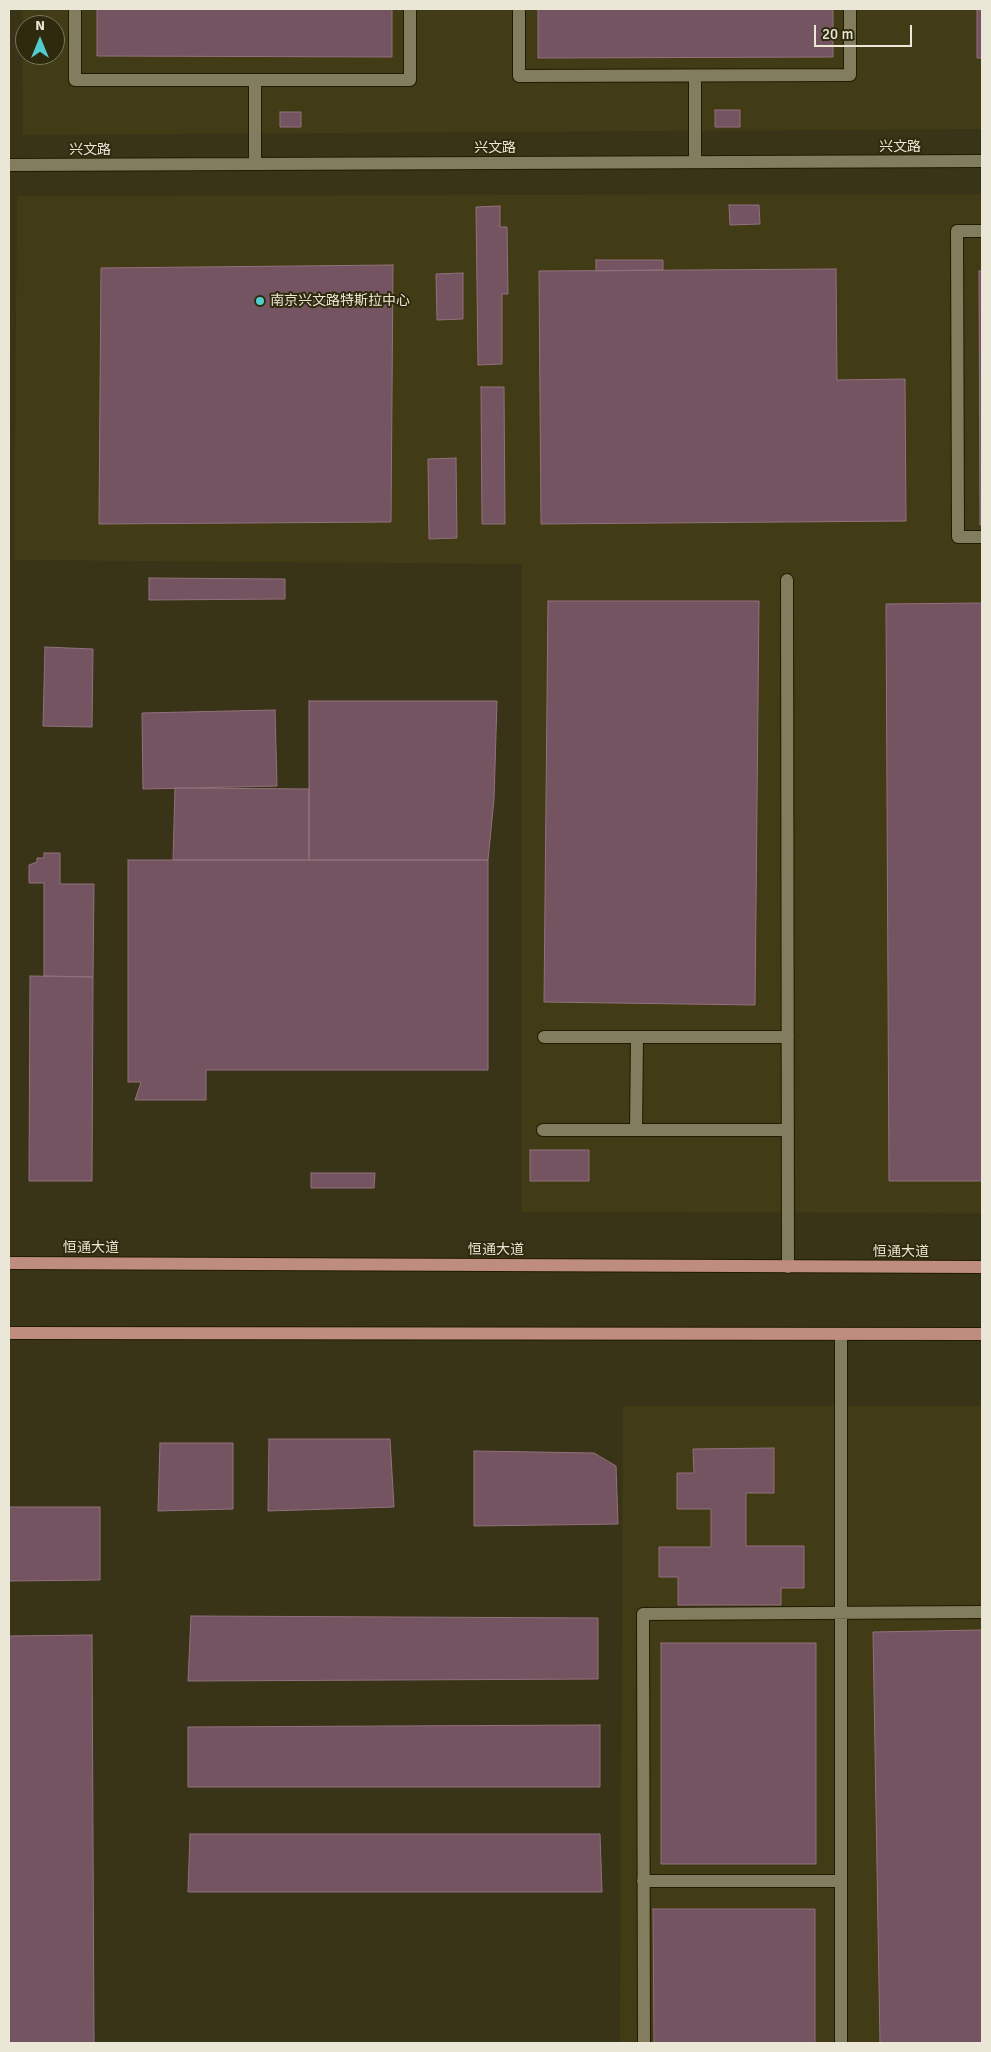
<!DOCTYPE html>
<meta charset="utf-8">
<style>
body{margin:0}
#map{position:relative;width:991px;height:2052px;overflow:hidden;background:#393418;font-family:Signika,sans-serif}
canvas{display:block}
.frame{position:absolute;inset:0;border:10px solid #eae7d7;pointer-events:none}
.north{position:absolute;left:15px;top:15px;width:50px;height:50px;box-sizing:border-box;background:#2f2a0d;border:1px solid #7a765e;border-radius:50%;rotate:0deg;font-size:14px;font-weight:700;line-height:20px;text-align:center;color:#eae7d7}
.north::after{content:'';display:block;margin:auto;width:18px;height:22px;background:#52cdcd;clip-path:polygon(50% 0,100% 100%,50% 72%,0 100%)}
.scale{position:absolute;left:814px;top:25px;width:98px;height:22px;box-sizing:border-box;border:2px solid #eae7d7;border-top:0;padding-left:6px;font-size:15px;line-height:18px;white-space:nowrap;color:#eae7d7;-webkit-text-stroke:4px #2f2a0d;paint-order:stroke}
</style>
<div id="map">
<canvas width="991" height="2052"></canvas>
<div class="frame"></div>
<div class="north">N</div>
<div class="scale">20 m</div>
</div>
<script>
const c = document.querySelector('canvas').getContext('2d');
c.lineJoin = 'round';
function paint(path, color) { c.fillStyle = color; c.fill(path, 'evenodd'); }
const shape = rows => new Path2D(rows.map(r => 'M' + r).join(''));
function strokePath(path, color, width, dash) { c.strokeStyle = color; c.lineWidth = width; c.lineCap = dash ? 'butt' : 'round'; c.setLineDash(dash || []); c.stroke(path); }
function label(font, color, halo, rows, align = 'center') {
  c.font = font + ' Signika,"Noto Sans SC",sans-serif'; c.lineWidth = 4; c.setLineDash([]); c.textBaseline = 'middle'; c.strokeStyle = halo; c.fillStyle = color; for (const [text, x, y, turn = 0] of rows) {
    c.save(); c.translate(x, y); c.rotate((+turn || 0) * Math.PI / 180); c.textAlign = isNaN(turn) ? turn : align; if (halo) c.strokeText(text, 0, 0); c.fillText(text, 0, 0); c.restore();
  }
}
paint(shape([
 [22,9,982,9,982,129,23,135],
 [25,25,55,25,55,55,25,55],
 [982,194,982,1213,522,1212,522,564,14,560,17,196],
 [623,1406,982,1406,982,2043,620,2043]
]), '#413b16');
const building = shape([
 [97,9,392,9,392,57,97,56,97,9],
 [538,9,833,9,833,57,538,58,538,9],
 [977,9,982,9,982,58,977,58,977,9],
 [715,110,740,110,740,127,715,127,715,110],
 [280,112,301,112,301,127,280,127,280,112],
 [729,205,759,205,760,224,730,225,729,205],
 [500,206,500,227,507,227,508,294,502,294,502,364,478,365,476,207,500,206],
 [596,260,663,260,663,270,596,271,596,260],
 [393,265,391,522,99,524,101,268,393,265],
 [836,269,837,380,905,379,906,521,541,524,539,271,836,269],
 [979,271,982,271,982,525,980,525,979,271],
 [463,273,463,319,437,320,436,274,463,273],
 [481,387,504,387,505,524,482,524,481,387],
 [456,458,457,538,429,539,428,459,456,458],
 [149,578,285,579,285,599,149,600,149,578],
 [548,601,759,601,755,1005,544,1002,548,601],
 [982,603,982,1181,889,1181,886,604,982,603],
 [45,647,93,649,92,727,43,726,45,647],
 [309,701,497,701,494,799,488,860,309,860,309,701],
 [275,710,277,786,143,789,142,713,275,710],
 [175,788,309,789,309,860,173,860,175,788],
 [44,853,60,853,60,884,94,884,93,977,44,976,44,883,29,883,29,865,37,862,37,858,44,858,44,853],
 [128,860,488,860,488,1070,206,1070,206,1100,135,1100,141,1082,128,1082,128,860],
 [30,976,93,977,92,1181,29,1181,30,976],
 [530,1150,589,1150,589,1181,530,1181,530,1150],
 [311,1173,375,1173,374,1188,311,1188,311,1173],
 [269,1439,390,1439,394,1507,268,1511,269,1439],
 [160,1443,233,1443,233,1509,158,1511,160,1443],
 [774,1448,774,1493,746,1493,746,1546,804,1546,804,1588,781,1588,781,1605,678,1605,678,1577,659,1577,659,1547,711,1547,711,1509,677,1509,677,1473,694,1473,693,1449,774,1448],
 [474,1451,594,1453,616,1466,618,1524,474,1526,474,1451],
 [9,1507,100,1507,100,1580,9,1581,9,1507],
 [191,1616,598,1618,598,1679,188,1681,191,1616],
 [982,1630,982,2043,880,2043,873,1632,982,1630],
 [92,1635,94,2043,9,2043,9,1636,92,1635],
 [661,1643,816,1643,816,1864,661,1864,661,1643],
 [600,1725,600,1787,188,1787,188,1727,600,1725],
 [190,1834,600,1834,602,1892,188,1892,190,1834],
 [653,1909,815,1909,815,2043,654,2043,653,1909]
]);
paint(building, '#745460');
strokePath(building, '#92717d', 1);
const minor = shape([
 [75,9,75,80,410,80,410,9],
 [519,9,519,76,850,75,850,9],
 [695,76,695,162],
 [255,80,255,164],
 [9,165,982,161],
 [982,231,957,231,958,537,982,537],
 [787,580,788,1267],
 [544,1037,788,1037],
 [543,1130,788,1130],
 [636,1130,637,1037],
 [841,1334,841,2043],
 [643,1881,841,1881],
 [644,2043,643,1614,982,1612]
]);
const major = shape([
 [9,1263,982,1267],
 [9,1333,982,1334]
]);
strokePath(minor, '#201b01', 14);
strokePath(major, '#201b01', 14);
strokePath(minor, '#837d5f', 12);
strokePath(major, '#be8d7f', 12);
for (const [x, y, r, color] of [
 [260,301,5,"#52cdcd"]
]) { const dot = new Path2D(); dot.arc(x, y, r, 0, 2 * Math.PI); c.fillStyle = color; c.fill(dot); strokePath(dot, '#2f2a0d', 2); }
label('14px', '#eae7d7', '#2f2a0d', [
 ["兴文路",900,147],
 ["兴文路",495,148],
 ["兴文路",90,150],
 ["恒通大道",91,1248],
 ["恒通大道",496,1250],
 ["恒通大道",901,1252]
]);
label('14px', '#eae7d7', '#2f2a0d', [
 ["南京兴文路特斯拉中心",270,301]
], 'left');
</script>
